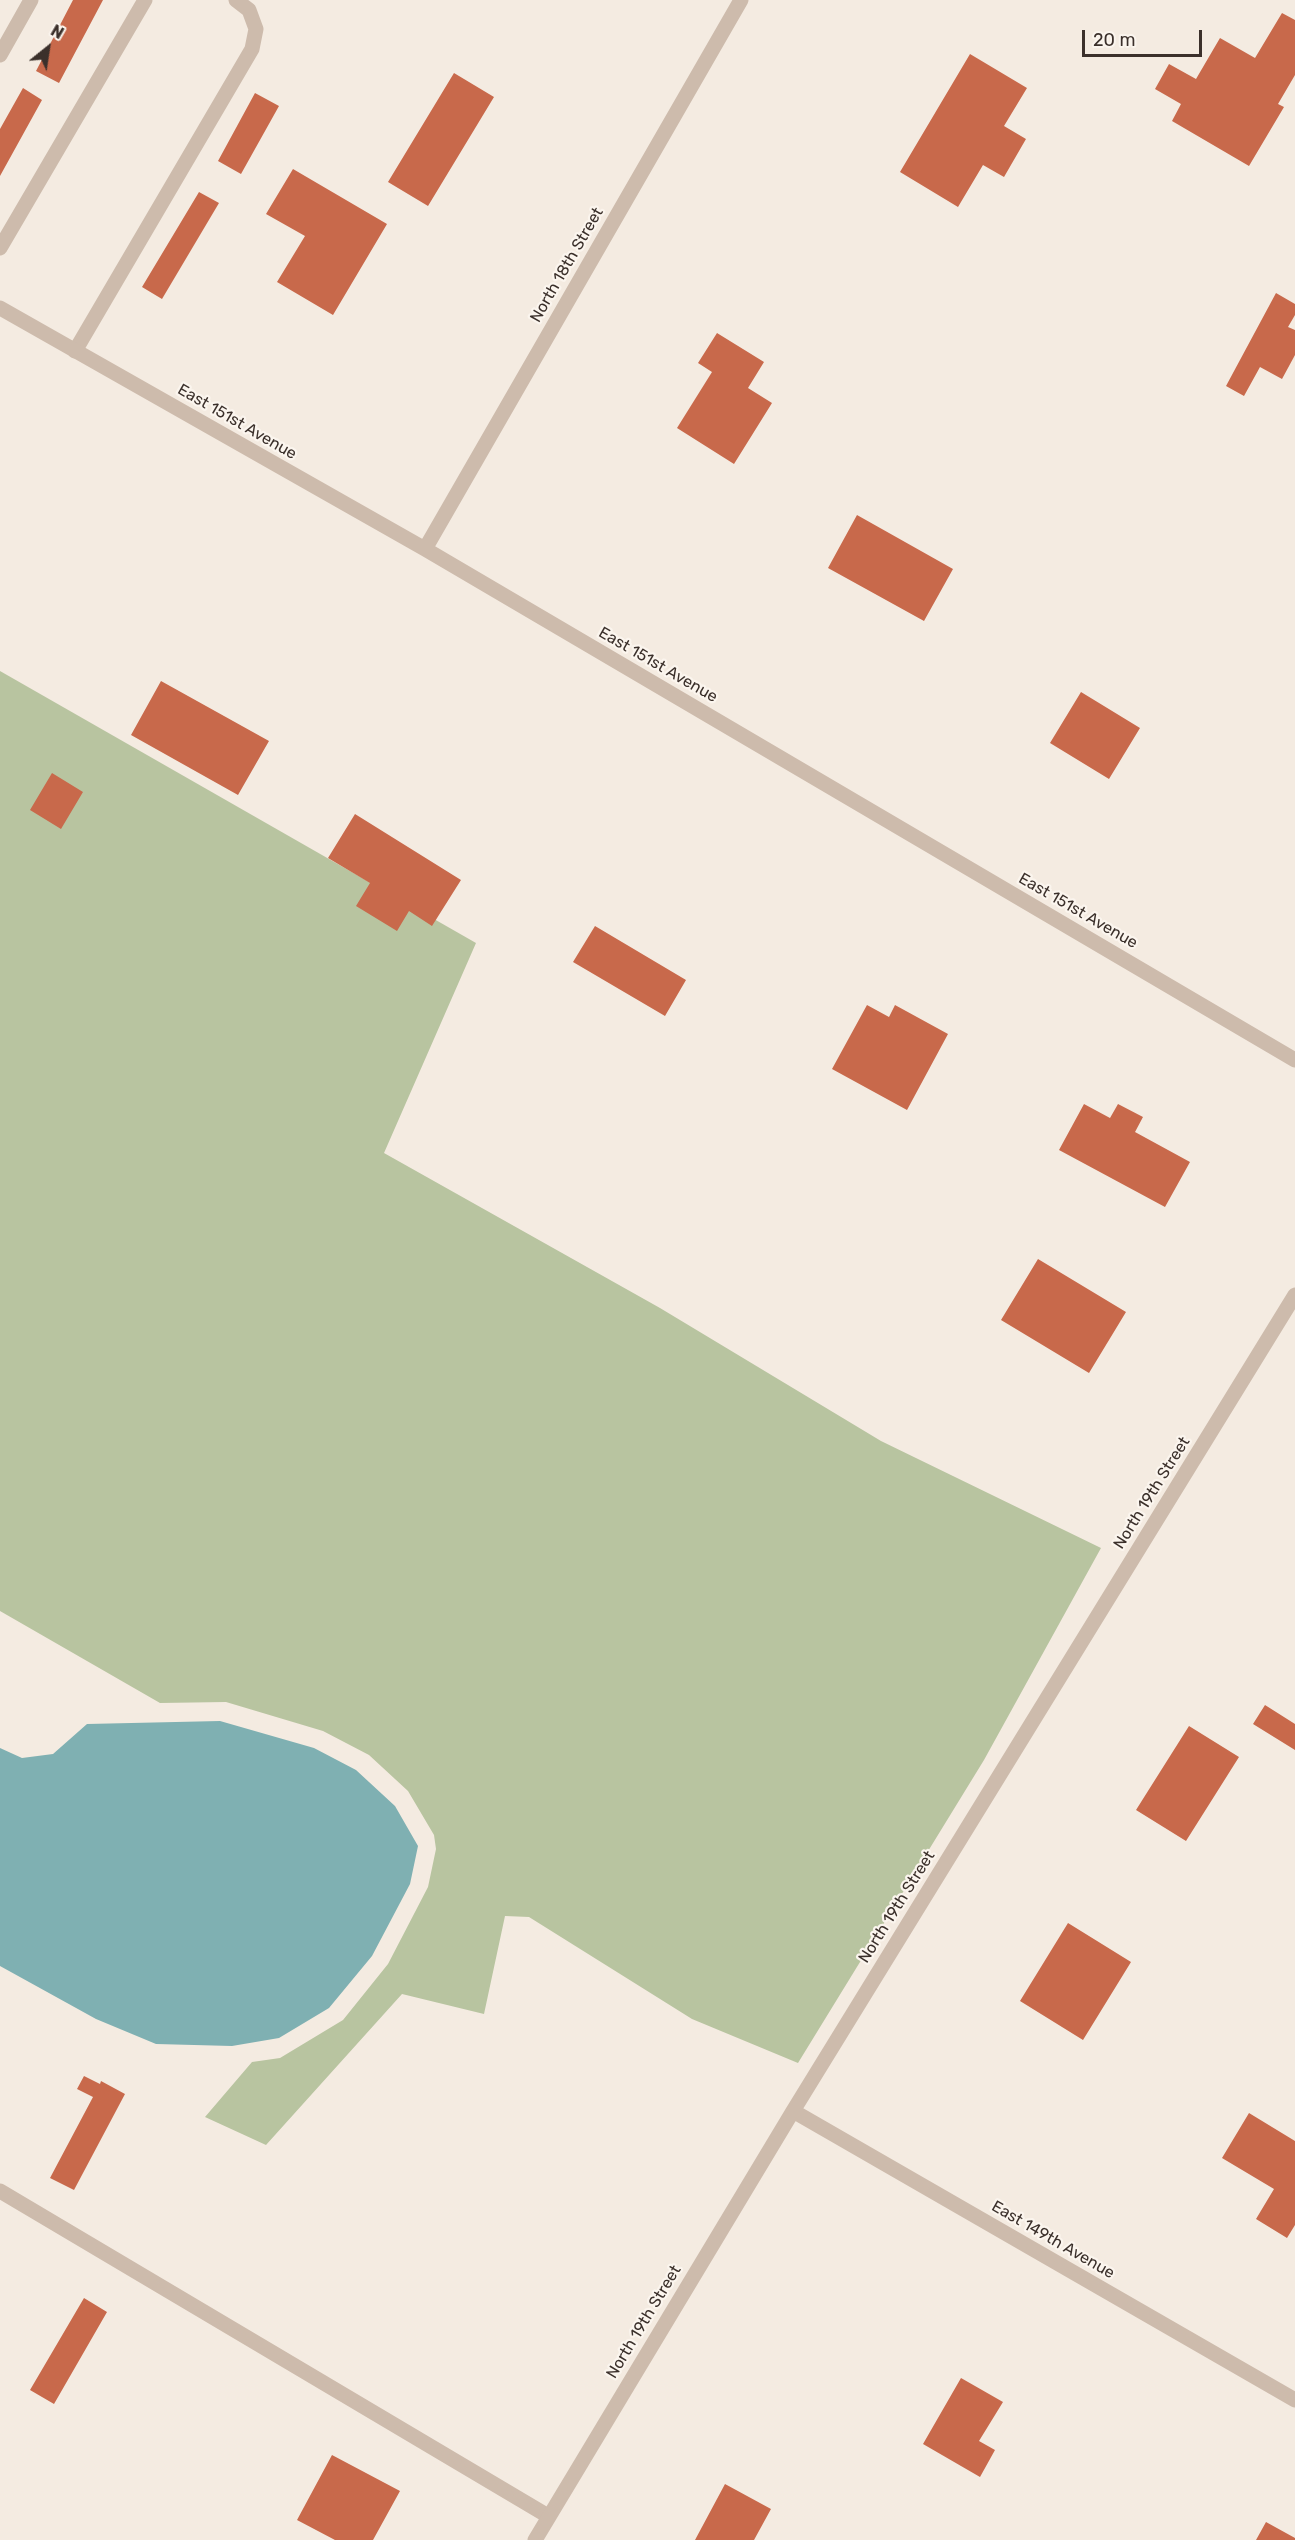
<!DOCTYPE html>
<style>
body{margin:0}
#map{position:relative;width:1295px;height:2540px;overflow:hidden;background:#f4ebe1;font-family:Rubik,sans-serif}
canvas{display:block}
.north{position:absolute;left:18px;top:18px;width:60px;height:60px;-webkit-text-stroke:4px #fbf5ee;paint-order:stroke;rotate:30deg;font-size:16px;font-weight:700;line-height:24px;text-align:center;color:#3b302b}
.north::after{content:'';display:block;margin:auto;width:21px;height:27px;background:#3b302b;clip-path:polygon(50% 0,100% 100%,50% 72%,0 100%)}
.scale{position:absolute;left:1082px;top:30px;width:120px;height:27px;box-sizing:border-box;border:3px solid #3b302b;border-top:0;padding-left:8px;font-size:18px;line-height:21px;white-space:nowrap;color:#3b302b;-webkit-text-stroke:4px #fbf5ee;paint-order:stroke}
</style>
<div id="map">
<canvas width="1295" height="2540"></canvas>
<div class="north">N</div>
<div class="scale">20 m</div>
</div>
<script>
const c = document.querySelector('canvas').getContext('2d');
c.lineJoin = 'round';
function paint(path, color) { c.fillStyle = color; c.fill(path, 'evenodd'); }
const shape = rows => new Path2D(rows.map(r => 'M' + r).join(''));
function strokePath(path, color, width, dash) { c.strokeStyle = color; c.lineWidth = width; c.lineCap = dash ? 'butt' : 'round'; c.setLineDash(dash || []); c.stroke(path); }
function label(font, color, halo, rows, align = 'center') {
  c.font = font + ' Rubik,sans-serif'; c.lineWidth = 4.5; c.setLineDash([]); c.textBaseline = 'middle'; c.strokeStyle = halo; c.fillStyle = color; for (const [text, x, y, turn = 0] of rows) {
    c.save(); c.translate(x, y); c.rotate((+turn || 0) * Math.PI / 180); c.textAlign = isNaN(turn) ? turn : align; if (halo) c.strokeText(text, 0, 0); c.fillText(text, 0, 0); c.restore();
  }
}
paint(shape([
 [0,671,476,943,384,1153,660,1308,881,1441,1101,1548,984,1760,798,2063,692,2019,529,1917,505,1916,484,2014,402,1994,266,2145,205,2117,252,2062,280,2058,343,2020,388,1964,428,1887,436,1849,434,1835,408,1791,369,1755,323,1731,226,1702,160,1703,0,1611]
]), '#b8c4a0');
paint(shape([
 [220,1721,314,1748,356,1770,395,1806,418,1846,410,1884,372,1956,329,2008,279,2038,232,2046,156,2044,96,2019,0,1966,0,1748,22,1758,53,1754,87,1724]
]), '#7fb0b2');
paint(shape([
 [73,0,103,0,59,83,36,71],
 [1282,13,1295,20,1295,75,1278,104,1284,107,1249,166,1172,121,1181,104,1155,89,1169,64,1196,79,1220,38,1255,58],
 [970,54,1027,88,1004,126,1026,139,1004,177,983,165,958,207,900,172],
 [454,73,494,97,428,206,388,182],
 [23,88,42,100,0,176,0,129],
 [255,93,279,106,241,174,218,161],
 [293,169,387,224,333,315,277,282,305,236,266,214],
 [199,192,219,203,162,299,142,287],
 [1276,293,1295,304,1295,315,1288,327,1295,330,1295,355,1282,379,1260,367,1244,396,1226,386],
 [717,333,764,362,748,388,772,403,734,464,677,428,712,372,698,363],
 [857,515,953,569,924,621,828,568],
 [161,681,269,741,238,795,131,735],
 [1081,692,1140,728,1109,779,1050,743],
 [52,773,83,792,61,829,30,810],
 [355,814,461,880,432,926,409,911,397,931,356,906,370,883,328,858],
 [595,926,686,980,665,1016,573,962],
 [867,1005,889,1017,895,1005,948,1034,907,1110,832,1069],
 [1084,1104,1110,1118,1118,1104,1143,1117,1135,1132,1190,1162,1165,1207,1059,1150],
 [1038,1259,1126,1312,1089,1373,1001,1320],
 [1265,1705,1295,1724,1295,1750,1253,1724],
 [1189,1726,1239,1757,1186,1841,1136,1810],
 [1068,1923,1131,1962,1083,2040,1020,2001],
 [84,2076,100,2084,101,2081,125,2094,74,2190,50,2178,93,2097,77,2089],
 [1249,2113,1295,2141,1295,2225,1287,2238,1256,2219,1274,2189,1222,2158],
 [84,2298,107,2312,54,2404,30,2390],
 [961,2378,1003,2402,979,2441,995,2450,980,2477,923,2444],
 [332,2455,400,2491,373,2540,335,2540,297,2520],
 [725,2484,771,2509,754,2540,695,2540],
 [1266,2522,1295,2538,1295,2540,1256,2540]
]), '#c8694b');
strokePath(shape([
 [0,55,31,0],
 [0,248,145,0],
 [75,351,252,49,256,29,249,10,236,0],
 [0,2191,548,2516]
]), '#cdbbac', 15);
strokePath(shape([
 [0,308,425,549,1295,1060],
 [425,549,741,0],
 [793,2111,1295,2400],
 [535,2540,793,2111,1295,1295]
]), '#cdbbac', 15);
label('16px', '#3b302b', '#fbf5ee', [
 ["North 18th Street",567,265,-60],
 ["East 151st Avenue",237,422,30],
 ["East 151st Avenue",658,665,30],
 ["East 151st Avenue",1078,911,30],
 ["North 19th Street",1152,1493,-58],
 ["North 19th Street",897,1907,-58],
 ["East 149th Avenue",1053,2240,30],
 ["North 19th Street",644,2322,-59]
]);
</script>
